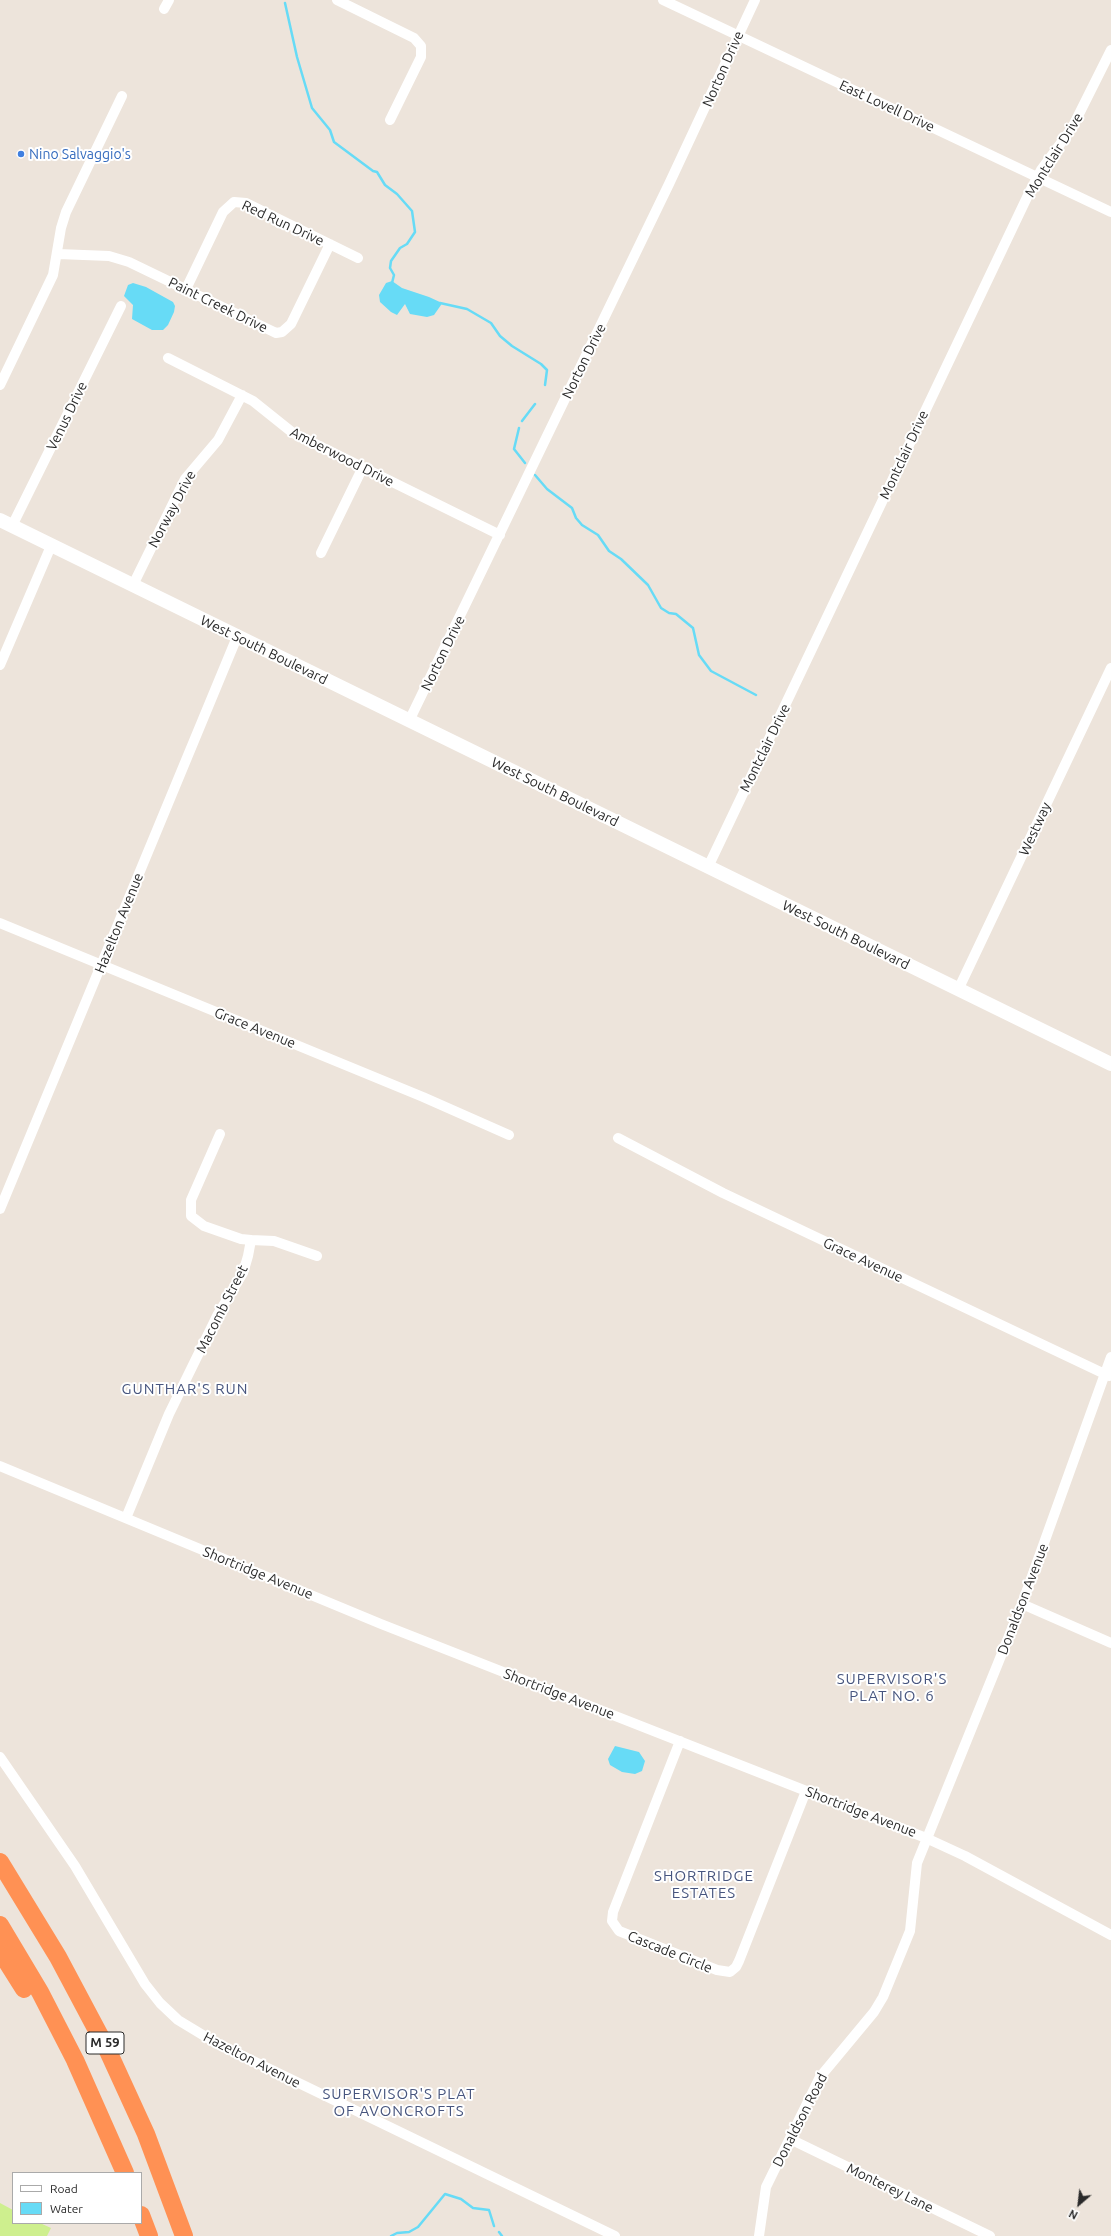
<!DOCTYPE html>
<style>
body{margin:0}
#map{position:relative;width:1111px;height:2236px;overflow:hidden;background:#ede4db;font-family:Ubuntu,sans-serif}
canvas{display:block}
.legend{position:absolute;left:12px;top:2172px;width:130px;height:52px;box-sizing:border-box;background:#fff;border:1px solid #aaa;margin:0;padding:5px 7px;list-style:none;font-size:12px;color:#2a2a2a}
.legend li{display:flex;align-items:center;gap:8px;height:20px}
.legend b{width:20px;border:1px solid #aaa}
.north{position:absolute;left:1059px;top:2184px;width:40px;height:40px;-webkit-text-stroke:3px #fff;paint-order:stroke;rotate:208deg;font-size:11px;font-weight:700;line-height:16px;text-align:center;color:#2a2a2a}
.north::after{content:'';display:block;margin:auto;width:14px;height:18px;background:#2a2a2a;clip-path:polygon(50% 0,100% 100%,50% 72%,0 100%)}
</style>
<div id="map">
<canvas width="1111" height="2236"></canvas>
<ul class="legend">
<li><b style="height:5px;background:#fff"></b>Road</li>
<li><b style="height:11px;background:#67dbf6"></b>Water</li>
</ul>
<div class="north">N</div>
</div>
<script>
const c = document.querySelector('canvas').getContext('2d');
c.lineJoin = 'round';
function paint(path, color) { c.fillStyle = color; c.fill(path, 'evenodd'); }
const shape = rows => new Path2D(rows.map(r => 'M' + r).join(''));
function strokePath(path, color, width, dash) { c.strokeStyle = color; c.lineWidth = width; c.lineCap = dash ? 'butt' : 'round'; c.setLineDash(dash || []); c.stroke(path); }
function label(font, color, halo, rows, align = 'center') {
  c.font = font + ' Ubuntu,sans-serif'; c.lineWidth = 4; c.setLineDash([]); c.textBaseline = 'middle'; c.strokeStyle = halo; c.fillStyle = color; for (const [text, x, y, turn = 0] of rows) {
    c.save(); c.translate(x, y); c.rotate((+turn || 0) * Math.PI / 180); c.textAlign = isNaN(turn) ? turn : align; if (halo) c.strokeText(text, 0, 0); c.fillText(text, 0, 0); c.restore();
  }
}
paint(shape([
 [0,2203,13,2210,13,2223,40,2223,51,2228,47,2236,0,2236]
]), '#ceef8e');
paint(shape([
 [392,281,402,288,429,297,442,303,441,305,434,315,427,317,410,314,405,304,397,315,391,312,380,302,379,295,386,283],
 [133,283,146,287,173,302,175,306,174,312,168,325,163,330,152,330,132,319,133,305,124,296,128,285],
 [615,1746,639,1752,645,1761,642,1771,635,1774,622,1772,610,1765,608,1759]
]), '#67dbf6');
strokePath(shape([
 [285,3,297,57,312,108,330,130,334,142,373,171,377,172,385,185,397,194,412,211,415,232,407,244,400,248,391,261,390,268,394,275,392,283],
 [440,303,467,309,491,323,500,336,512,346,541,364,547,370,545,385],
 [522,421,535,404],
 [519,428,514,449,525,463],
 [535,475,547,489,572,508,576,518,582,525,598,535,609,551,621,559,648,585,661,608,669,613,676,614,693,628,699,655,711,671,756,695],
 [499,2232,502,2236],
 [391,2236,397,2233,409,2232,418,2227,445,2194,461,2199,473,2208,489,2210,494,2226]
]), '#67dbf6', 2.5);
strokePath(shape([
 [337,0,414,38,421,46,421,57,390,120],
 [663,0,1111,212],
 [164,9,169,0],
 [58,254,109,256,129,262,276,333,282,332,291,324,330,244],
 [186,289,223,212,234,202,246,203,358,258],
 [168,358,253,401,293,433,500,535],
 [0,385,53,275,61,228,66,212,122,96],
 [12,526,121,306],
 [321,553,363,467],
 [133,585,185,479,218,440,242,395],
 [0,665,51,546],
 [409,721,669,184,755,0],
 [708,867,1030,191,1041,170,1072,128,1111,50],
 [0,923,423,1097,509,1135],
 [958,990,1111,668],
 [618,1138,723,1193,1109,1376],
 [0,1209,237,637],
 [251,1240,274,1241,317,1256],
 [0,1466,381,1624,926,1838,965,1856,1111,1935],
 [126,1518,169,1414,218,1314,243,1273,248,1256,251,1240,241,1239,204,1226,191,1216,191,1200,220,1134],
 [1022,1604,1111,1643],
 [680,1741,613,1912,612,1921,619,1931,717,1970,730,1972,736,1967,739,1961,806,1791],
 [0,1757,75,1866,145,1984,160,2003,178,2020,216,2043,615,2236],
 [790,2139,990,2236],
 [759,2236,766,2187,820,2077,874,2012,883,1997,910,1931,917,1863,1022,1604,1111,1357]
]), '#fff', 10);
strokePath(shape([
 [0,520,1111,1064]
]), '#fff', 14);
strokePath(shape([
 [0,1862,58,1957,108,2051,146,2134,184,2236],
 [0,1925,40,1992,75,2060,125,2173],
 [0,1951,24,1989],
 [141,2215,149,2236]
]), '#ff9154', 18);
for (const [x, y, r, color] of [
 [21,154,4,"#3f7fe0"]
]) { const dot = new Path2D(); dot.arc(x, y, r, 0, 2 * Math.PI); c.fillStyle = color; c.fill(dot); strokePath(dot, '#fff', 1.5); }
for (const [x, y, w] of [
 [105,2043,38]
]) { const box = new Path2D(); box.roundRect(x - w / 2, y - 11, w, 22, 3); c.fillStyle = '#fff'; c.fill(box); strokePath(box, '#2a2a2a', 1); }
label('bold 13px', '#2a2a2a', null, [
 ["M 59",105,2043]
]);
label('14px', '#2a2a2a', '#fff', [
 ["Norton Drive",723,69,-66],
 ["East Lovell Drive",887,106,25],
 ["Montclair Drive",1054,155,-58],
 ["Red Run Drive",283,223,25],
 ["Paint Creek Drive",218,305,26],
 ["Norton Drive",584,361,-64],
 ["Venus Drive",67,416,-64],
 ["Montclair Drive",904,455,-65],
 ["Amberwood Drive",342,457,27],
 ["Norway Drive",172,509,-62],
 ["West South Boulevard",264,650,26],
 ["Norton Drive",443,653,-64],
 ["Montclair Drive",765,748,-64],
 ["West South Boulevard",555,792,26],
 ["Westway",1035,829,-65],
 ["Hazelton Avenue",119,923,-68],
 ["West South Boulevard",846,935,26],
 ["Grace Avenue",255,1028,22],
 ["Grace Avenue",863,1260,25],
 ["Macomb Street",222,1309,-63],
 ["Shortridge Avenue",258,1573,22],
 ["Donaldson Avenue",1023,1599,-69],
 ["Shortridge Avenue",559,1694,21],
 ["Shortridge Avenue",861,1812,21],
 ["Cascade Circle",670,1952,22],
 ["Hazelton Avenue",252,2060,27],
 ["Donaldson Road",800,2120,-63],
 ["Monterey Lane",890,2188,26]
]);
label('14px', '#366cbe', '#fff', [
 ["Nino Salvaggio's",29,154]
], 'left');
c.letterSpacing = '1px';
label('15px', '#47557e', '#fff', [
 ["GUNTHAR'S RUN",185,1389],
 ["SUPERVISOR'S",892,1679],
 ["PLAT NO. 6",892,1696],
 ["SHORTRIDGE",704,1876],
 ["ESTATES",704,1893],
 ["SUPERVISOR'S PLAT",399,2094],
 ["OF AVONCROFTS",399,2111]
]);
c.letterSpacing = '0px';
</script>
